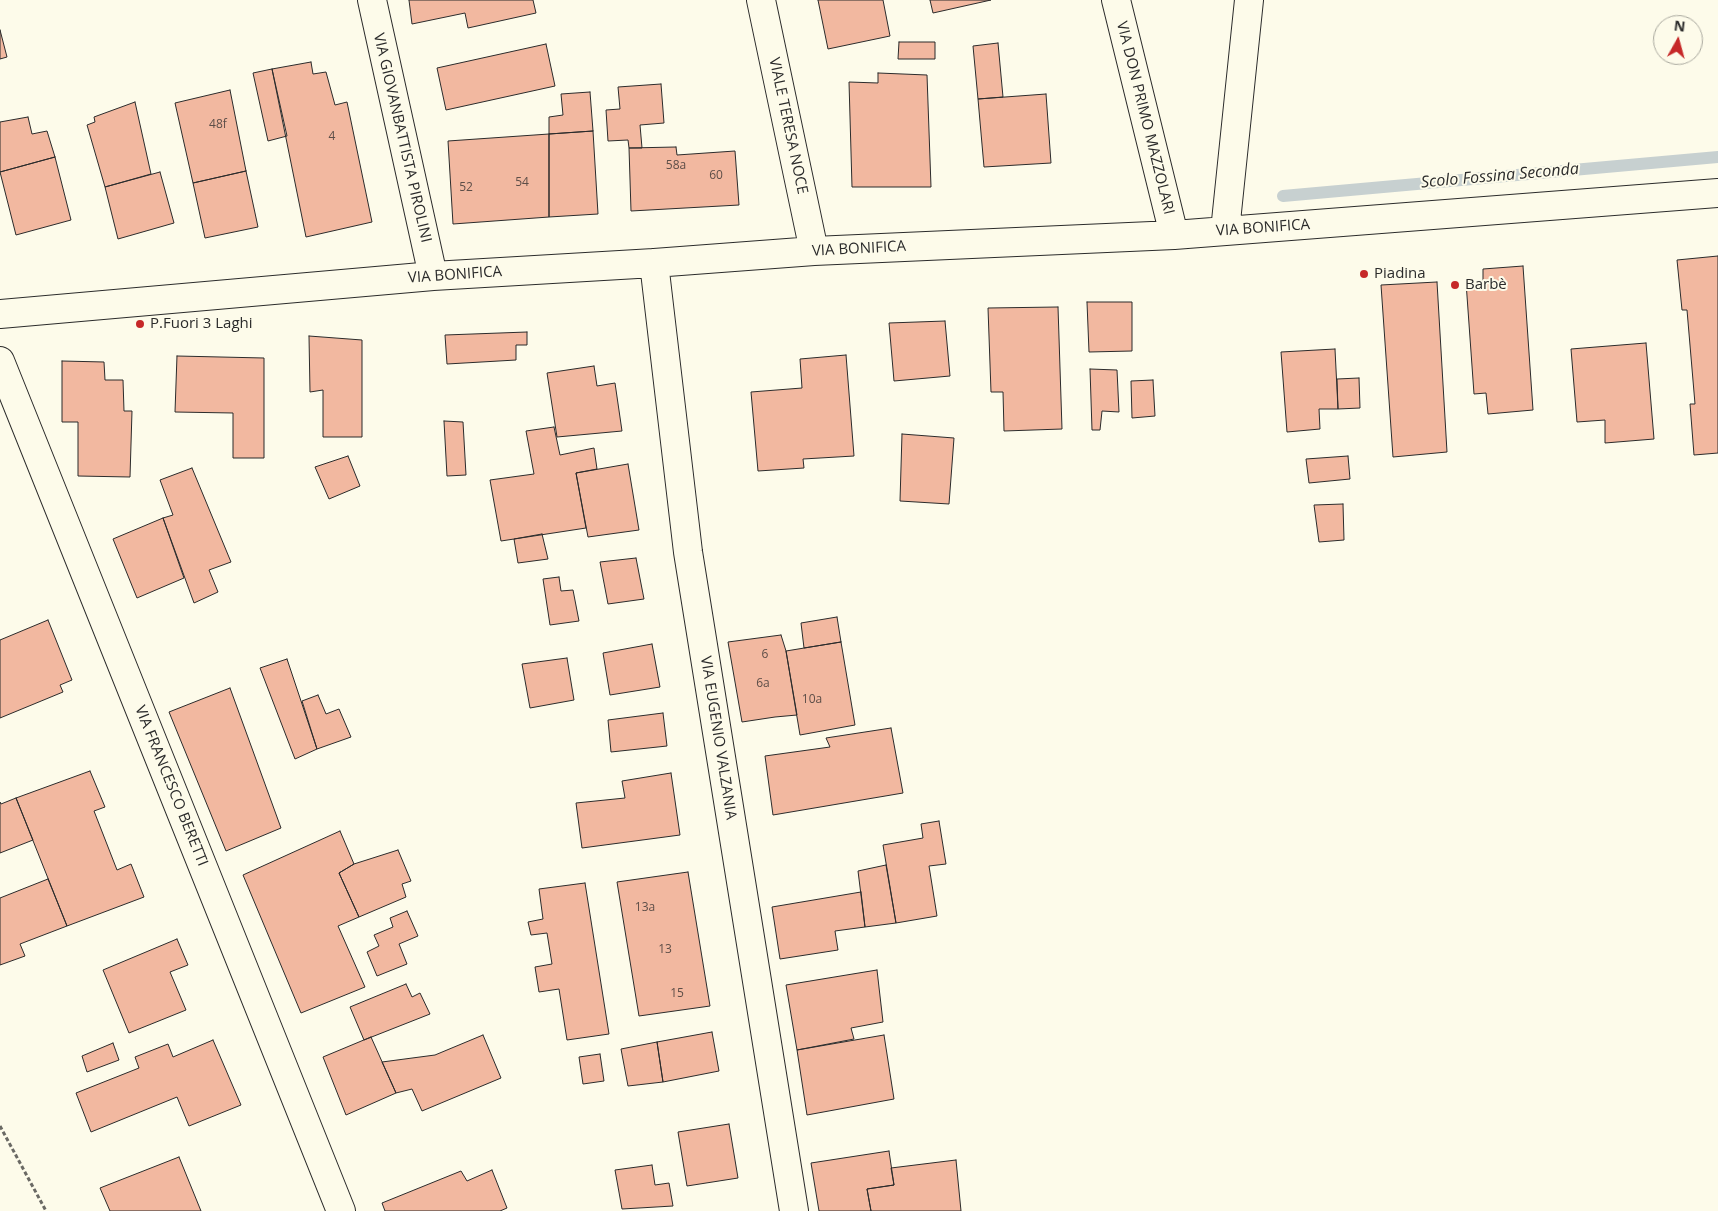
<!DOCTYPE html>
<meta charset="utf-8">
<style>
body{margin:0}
#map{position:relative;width:1718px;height:1211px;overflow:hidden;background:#fdfbea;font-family:"Open Sans",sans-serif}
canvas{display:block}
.north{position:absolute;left:1653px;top:15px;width:50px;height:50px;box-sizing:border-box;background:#fdfbea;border:1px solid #a9a89e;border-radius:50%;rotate:7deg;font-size:14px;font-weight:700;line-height:20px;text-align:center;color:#2b2b2b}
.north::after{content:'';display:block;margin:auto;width:18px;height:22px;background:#c62828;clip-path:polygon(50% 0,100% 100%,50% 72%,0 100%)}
</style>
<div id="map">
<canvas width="1718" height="1211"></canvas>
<div class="north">N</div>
</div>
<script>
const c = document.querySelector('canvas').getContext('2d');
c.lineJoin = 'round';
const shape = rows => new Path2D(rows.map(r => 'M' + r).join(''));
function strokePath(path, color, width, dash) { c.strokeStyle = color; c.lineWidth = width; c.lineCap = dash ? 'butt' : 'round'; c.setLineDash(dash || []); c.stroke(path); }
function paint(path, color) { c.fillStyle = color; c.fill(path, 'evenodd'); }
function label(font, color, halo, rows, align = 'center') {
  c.font = font + ' "Open Sans",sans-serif'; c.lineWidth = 4; c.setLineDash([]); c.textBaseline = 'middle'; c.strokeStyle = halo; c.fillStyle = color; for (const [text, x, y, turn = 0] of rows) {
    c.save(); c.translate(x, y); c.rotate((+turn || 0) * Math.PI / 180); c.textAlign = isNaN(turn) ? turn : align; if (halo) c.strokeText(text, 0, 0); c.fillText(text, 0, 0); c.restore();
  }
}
strokePath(shape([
 [1283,196,1718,157]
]), '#c7d0d0', 12);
const building = shape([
 [409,0,533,0,536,13,468,28,465,13,412,24,409,0],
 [818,0,883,0,890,36,828,49,818,0],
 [930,0,991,0,933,13,930,0],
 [0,30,7,57,0,59,0,30],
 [899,42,935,42,935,59,898,59,899,42],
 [998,43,1003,97,978,99,973,46,998,43],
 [546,44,555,86,446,110,437,68,546,44],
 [311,62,313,74,326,72,335,105,347,102,372,222,306,237,272,69,311,62],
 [272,69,287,136,268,141,253,73,272,69],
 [878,73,927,75,931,187,852,187,849,82,878,83,878,73],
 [661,84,664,123,640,125,642,148,629,148,628,140,608,141,606,110,620,109,618,87,661,84],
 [230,90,246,171,193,183,175,103,230,90],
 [590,92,593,131,549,134,549,117,563,115,561,94,590,92],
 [1046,94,1051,163,984,167,978,99,1046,94],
 [135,102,151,174,105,187,87,125,95,122,94,117,135,102],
 [28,117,32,134,47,131,55,157,0,172,0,122,28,117],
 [593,131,598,214,549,217,549,134,593,131],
 [549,134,549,217,453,224,448,141,549,134],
 [676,147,677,155,735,151,739,205,631,211,629,148,676,147],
 [55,157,71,220,16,235,0,172,55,157],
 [246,171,258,227,205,238,193,183,246,171],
 [160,172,174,223,118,239,105,187,160,172],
 [1718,256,1718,453,1694,455,1690,404,1695,404,1687,310,1682,310,1677,260,1718,256],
 [1523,266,1533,410,1488,414,1486,393,1474,394,1466,282,1483,282,1483,269,1523,266],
 [1437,282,1447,452,1393,457,1381,285,1437,282],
 [1087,302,1132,302,1132,351,1089,352,1087,302],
 [1058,307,1062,429,1004,431,1003,392,991,392,988,308,1058,307],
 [945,321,950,376,894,381,889,323,945,321],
 [527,332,527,345,516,345,516,360,447,364,445,335,527,332],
 [309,336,362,340,362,437,323,437,323,390,310,392,309,336],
 [1646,343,1654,439,1605,443,1605,420,1577,422,1571,349,1646,343],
 [1335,349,1338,409,1319,409,1320,429,1287,432,1281,352,1335,349],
 [846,355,854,456,803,459,804,468,758,471,751,392,802,388,800,359,846,355],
 [177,356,264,358,264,458,233,458,233,413,175,412,177,356],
 [62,361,104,362,105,380,123,380,124,411,132,411,130,477,78,476,78,422,62,422,62,361],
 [594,366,597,386,615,383,622,431,557,437,547,373,594,366],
 [1090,369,1117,370,1119,412,1102,411,1100,430,1092,430,1090,369],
 [1359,378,1360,408,1338,409,1337,379,1359,378],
 [1153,380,1155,416,1132,418,1131,381,1153,380],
 [444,421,463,422,466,475,447,476,444,421],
 [554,427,560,455,594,448,597,469,576,473,586,528,501,541,490,480,534,474,526,431,554,427],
 [902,434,954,438,949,504,900,501,902,434],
 [348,456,360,486,329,499,315,467,348,456],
 [1348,456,1350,479,1309,483,1306,459,1348,456],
 [628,464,639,530,588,537,576,473,628,464],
 [192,468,231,562,209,570,218,592,194,603,163,518,173,515,160,480,192,468],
 [1343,504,1344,540,1319,542,1314,505,1343,504],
 [163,518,184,578,137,598,113,539,163,518],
 [542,534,548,559,518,563,514,539,542,534],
 [636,558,644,599,608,604,600,562,636,558],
 [559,577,561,591,573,590,579,621,550,625,543,579,559,577],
 [837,617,841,642,804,648,801,623,837,617],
 [48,620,72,680,60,685,63,692,0,718,0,640,48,620],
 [781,635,786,651,797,715,775,717,742,722,728,642,781,635],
 [841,642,855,725,800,735,786,651,841,642],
 [652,644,660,687,610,695,603,653,652,644],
 [567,658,574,700,530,708,522,664,567,658],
 [287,659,317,749,295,759,260,668,287,659],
 [230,688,281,828,226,851,169,712,230,688],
 [318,695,326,714,339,709,351,737,317,749,302,701,318,695],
 [663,713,667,746,611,752,608,720,663,713],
 [891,728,903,793,773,815,765,756,830,747,826,738,891,728],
 [90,771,105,807,94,811,117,870,131,864,144,897,67,926,16,798,90,771],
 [671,773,680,835,582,848,576,803,625,798,622,781,671,773],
 [16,798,33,840,0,853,0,802,1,804,16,798],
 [939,821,946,864,929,866,937,916,896,923,883,845,923,838,921,824,939,821],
 [340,831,354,864,339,873,359,917,338,926,365,987,301,1013,243,875,340,831],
 [398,850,411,881,402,884,406,897,359,917,339,873,354,864,398,850],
 [886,865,896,923,865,927,858,871,886,865],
 [688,872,710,1006,639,1016,617,882,688,872],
 [48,879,67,926,20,944,25,956,0,965,0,898,48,879],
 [585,883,609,1034,567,1040,559,989,539,992,535,967,552,964,547,933,531,935,528,922,543,919,539,889,585,883],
 [861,892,865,927,835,931,838,950,780,959,772,907,861,892],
 [407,911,418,936,399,944,407,964,377,976,367,952,379,946,374,935,393,927,390,918,407,911],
 [177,939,188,965,170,972,186,1010,129,1033,103,970,177,939],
 [877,970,883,1022,851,1028,854,1039,797,1050,786,985,877,970],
 [406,984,412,997,420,993,430,1014,364,1040,350,1007,406,984],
 [712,1032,719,1071,663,1082,657,1042,712,1032],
 [483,1035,501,1078,422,1111,412,1089,396,1093,382,1062,435,1055,483,1035],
 [884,1035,894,1099,807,1115,797,1050,884,1035],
 [371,1037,396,1093,346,1115,323,1057,371,1037],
 [213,1040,241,1105,189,1126,177,1097,91,1132,76,1093,139,1068,135,1057,168,1044,173,1057,213,1040],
 [657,1042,663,1082,628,1086,621,1049,657,1042],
 [113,1043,119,1060,87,1072,82,1056,113,1043],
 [600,1054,604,1081,583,1084,579,1057,600,1054],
 [729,1124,738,1178,687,1186,678,1132,729,1124],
 [889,1151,894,1185,867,1189,871,1211,819,1211,811,1163,889,1151],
 [179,1157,201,1211,110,1211,100,1188,179,1157],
 [956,1160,961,1211,871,1211,867,1189,894,1185,891,1168,956,1160],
 [652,1165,655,1185,669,1183,673,1206,622,1209,615,1170,652,1165],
 [492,1170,507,1208,500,1211,385,1211,382,1203,461,1171,467,1181,492,1170]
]);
paint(building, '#f2b8a0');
strokePath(building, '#2b2b2b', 1);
const minor = shape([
 [372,0,433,276],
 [761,0,814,251],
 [1116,0,1174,235],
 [1225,231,1249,0],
 [654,263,688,552,794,1211],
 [0,314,433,276,654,263,814,251,1174,235,1718,193],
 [0,361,341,1211]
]);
strokePath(minor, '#2b2b2b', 30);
strokePath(shape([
 [0,1126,46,1211]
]), '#6a6964', 3, [4, 2.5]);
strokePath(minor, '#fdfbea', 28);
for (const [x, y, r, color] of [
 [1364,274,5,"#c62828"],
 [1455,285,5,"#c62828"],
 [140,324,5,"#c62828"]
]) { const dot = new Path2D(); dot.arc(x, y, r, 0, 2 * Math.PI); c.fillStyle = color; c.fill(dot); strokePath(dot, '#fdfbea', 2); }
label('12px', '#5d4e48', null, [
 ["48f",218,125],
 ["4",332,137],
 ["58a",676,166],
 ["60",716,176],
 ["54",522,183],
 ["52",466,188],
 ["6",765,655],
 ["6a",763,684],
 ["10a",812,700],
 ["13a",645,908],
 ["13",665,950],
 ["15",677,994]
]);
label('15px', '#2b2b2b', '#fdfbea', [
 ["VIA DON PRIMO MAZZOLARI",1145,118,76],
 ["VIALE TERESA NOCE",788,126,78],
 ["VIA GIOVANBATTISTA PIROLINI",402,138,77],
 ["VIA BONIFICA",1263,228,-4],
 ["VIA BONIFICA",859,249,-3],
 ["VIA BONIFICA",455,275,-4],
 ["VIA EUGENIO VALZANIA",718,738,81],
 ["VIA FRANCESCO BERETTI",171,786,68]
]);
label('15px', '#2b2b2b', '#fdfbea', [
 ["Piadina",1374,274],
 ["Barbè",1465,285],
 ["P.Fuori 3 Laghi",150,324]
], 'left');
label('italic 16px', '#2b2b2b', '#fdfbea', [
 ["Scolo Fossina Seconda",1500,176,-5]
]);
</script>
